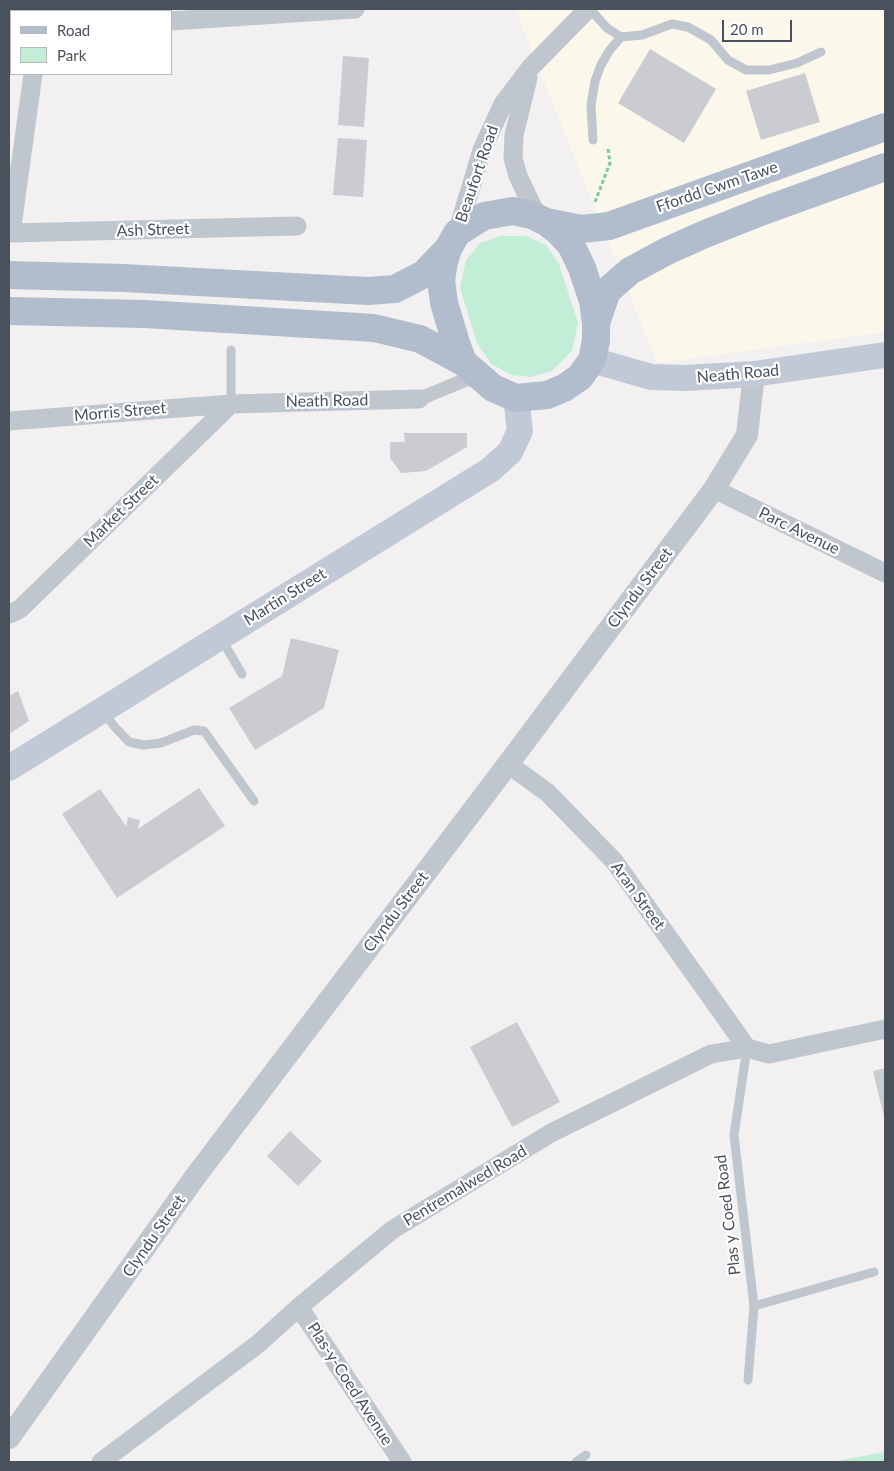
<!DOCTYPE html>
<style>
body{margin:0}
#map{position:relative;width:894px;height:1471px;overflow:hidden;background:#f2f0f0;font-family:Lato,sans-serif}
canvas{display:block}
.frame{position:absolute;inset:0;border:10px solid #49515d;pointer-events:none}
.legend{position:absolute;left:10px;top:10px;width:162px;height:65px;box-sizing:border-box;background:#fff;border:1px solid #b6b9be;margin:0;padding:6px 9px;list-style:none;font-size:15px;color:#49515d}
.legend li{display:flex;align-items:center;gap:10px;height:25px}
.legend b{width:25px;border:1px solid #b6b9be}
.scale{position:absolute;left:722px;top:20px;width:70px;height:22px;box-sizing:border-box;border:2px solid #49515d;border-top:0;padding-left:6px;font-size:15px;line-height:18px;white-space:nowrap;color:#49515d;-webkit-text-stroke:4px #fff;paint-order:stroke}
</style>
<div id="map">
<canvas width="894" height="1471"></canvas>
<div class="frame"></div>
<ul class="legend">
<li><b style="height:6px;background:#b1bdcd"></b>Road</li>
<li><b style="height:14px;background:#c2edd7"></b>Park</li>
</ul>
<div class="scale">20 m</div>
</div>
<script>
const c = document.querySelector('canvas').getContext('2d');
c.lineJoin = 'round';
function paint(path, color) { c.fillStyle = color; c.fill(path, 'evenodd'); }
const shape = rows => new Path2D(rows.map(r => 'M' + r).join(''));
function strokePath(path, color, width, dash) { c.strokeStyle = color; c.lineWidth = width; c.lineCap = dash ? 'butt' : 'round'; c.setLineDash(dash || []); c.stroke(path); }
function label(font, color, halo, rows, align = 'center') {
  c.font = font + ' Lato,sans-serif'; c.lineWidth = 4.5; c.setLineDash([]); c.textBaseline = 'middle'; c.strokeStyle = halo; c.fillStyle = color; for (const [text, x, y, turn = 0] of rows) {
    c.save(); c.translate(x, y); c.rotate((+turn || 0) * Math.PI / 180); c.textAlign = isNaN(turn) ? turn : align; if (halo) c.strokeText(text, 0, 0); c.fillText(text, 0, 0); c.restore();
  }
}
paint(shape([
 [515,9,885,9,885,332,657,363]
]), '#fbf8eb');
paint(shape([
 [500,236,526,236,546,245,559,264,578,323,572,351,552,371,531,377,512,375,491,364,477,343,460,288,466,260,480,243],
 [885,1452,885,1462,831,1462]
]), '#c2edd7');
paint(shape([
 [650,49,716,89,684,143,618,103],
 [343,56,369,58,364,127,338,125],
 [805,73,820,122,761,140,746,91],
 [338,138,367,140,363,197,333,195],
 [404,433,467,433,467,447,426,471,401,473,390,458,390,442,405,442],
 [291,638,339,650,324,708,255,750,229,708,282,676],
 [18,691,29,721,9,734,9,696],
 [199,788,225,826,117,898,62,814,100,789,126,826,128,817,140,820,138,829],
 [517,1022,560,1102,512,1127,470,1047],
 [885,1068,885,1121,873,1071],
 [290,1131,322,1161,298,1186,267,1156]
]), '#caccd2');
strokePath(shape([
 [109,11,111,9],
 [595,202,610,163,608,148,607,147]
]), '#7bc9ab', 3, [4, 2.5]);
strokePath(shape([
 [590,9,607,28,621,37,642,35,672,24,688,27,711,40,728,60,746,70,769,70,797,63,821,52],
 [593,140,591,105,595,81,601,65,609,51,621,37],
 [231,350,231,404],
 [222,640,242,674],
 [103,712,114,726,129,742,144,745,161,743,194,730,204,731,254,801],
 [747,1048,734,1135,754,1306,748,1380],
 [754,1306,874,1272],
 [576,1462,586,1455]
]), '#bfc6ce', 9);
strokePath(shape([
 [419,399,477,375]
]), '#bfc6ce', 14);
strokePath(shape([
 [171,21,355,9],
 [9,37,11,37],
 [528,78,514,135,513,158,518,176,538,218],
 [9,233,297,226],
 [11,233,33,74],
 [457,233,482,150,503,104,531,67,588,9],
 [9,421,231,404,419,399],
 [714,489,885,573],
 [9,614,20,609,231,404],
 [508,764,548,793,614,861,747,1048],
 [299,1307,402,1462],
 [101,1462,258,1344,299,1307,392,1230,551,1133,711,1054,747,1048,769,1054,885,1029]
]), '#bfc6ce', 19);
strokePath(shape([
 [9,1438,195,1177,508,764,714,489,747,435,754,374]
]), '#bfc6ce', 22);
strokePath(shape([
 [592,360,651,377,686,378,754,374,885,355],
 [9,768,490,470,510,452,520,431,516,398]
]), '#c2c9d6', 26);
strokePath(shape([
 [546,222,582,229,609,226,885,127],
 [9,275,123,278,368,291,395,289,424,274,448,249],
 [9,311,145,314,374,328,420,339,463,362,493,388,516,398,547,395,564,388,580,377,592,360,596,341,596,323,593,301,582,268,571,245,559,232,546,222,532,215,513,211,484,216,457,233,448,249,444,262,441,280,444,303,456,343,463,362],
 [596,323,607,291,630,271,667,251,705,234,763,211,885,167]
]), '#b1bdcd', 28);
label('16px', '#49515d', '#fff', [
 ["Beaufort Road",477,174,-71],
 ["Ffordd Cwm Tawe",717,187,-19],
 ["Ash Street",153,230,-2],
 ["Neath Road",738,374,-5],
 ["Neath Road",327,401,-1],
 ["Morris Street",120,412,-5],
 ["Market Street",121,511,-44],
 ["Parc Avenue",799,531,26],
 ["Clyndu Street",640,588,-53],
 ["Martin Street",285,597,-32],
 ["Aran Street",638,896,54],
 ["Clyndu Street",396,912,-53],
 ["Pentremalwed Road",465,1186,-31],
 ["Plas y Coed Road",728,1215,-97],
 ["Clyndu Street",154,1236,-55],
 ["Plas-y-Coed Avenue",350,1384,57]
]);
</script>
